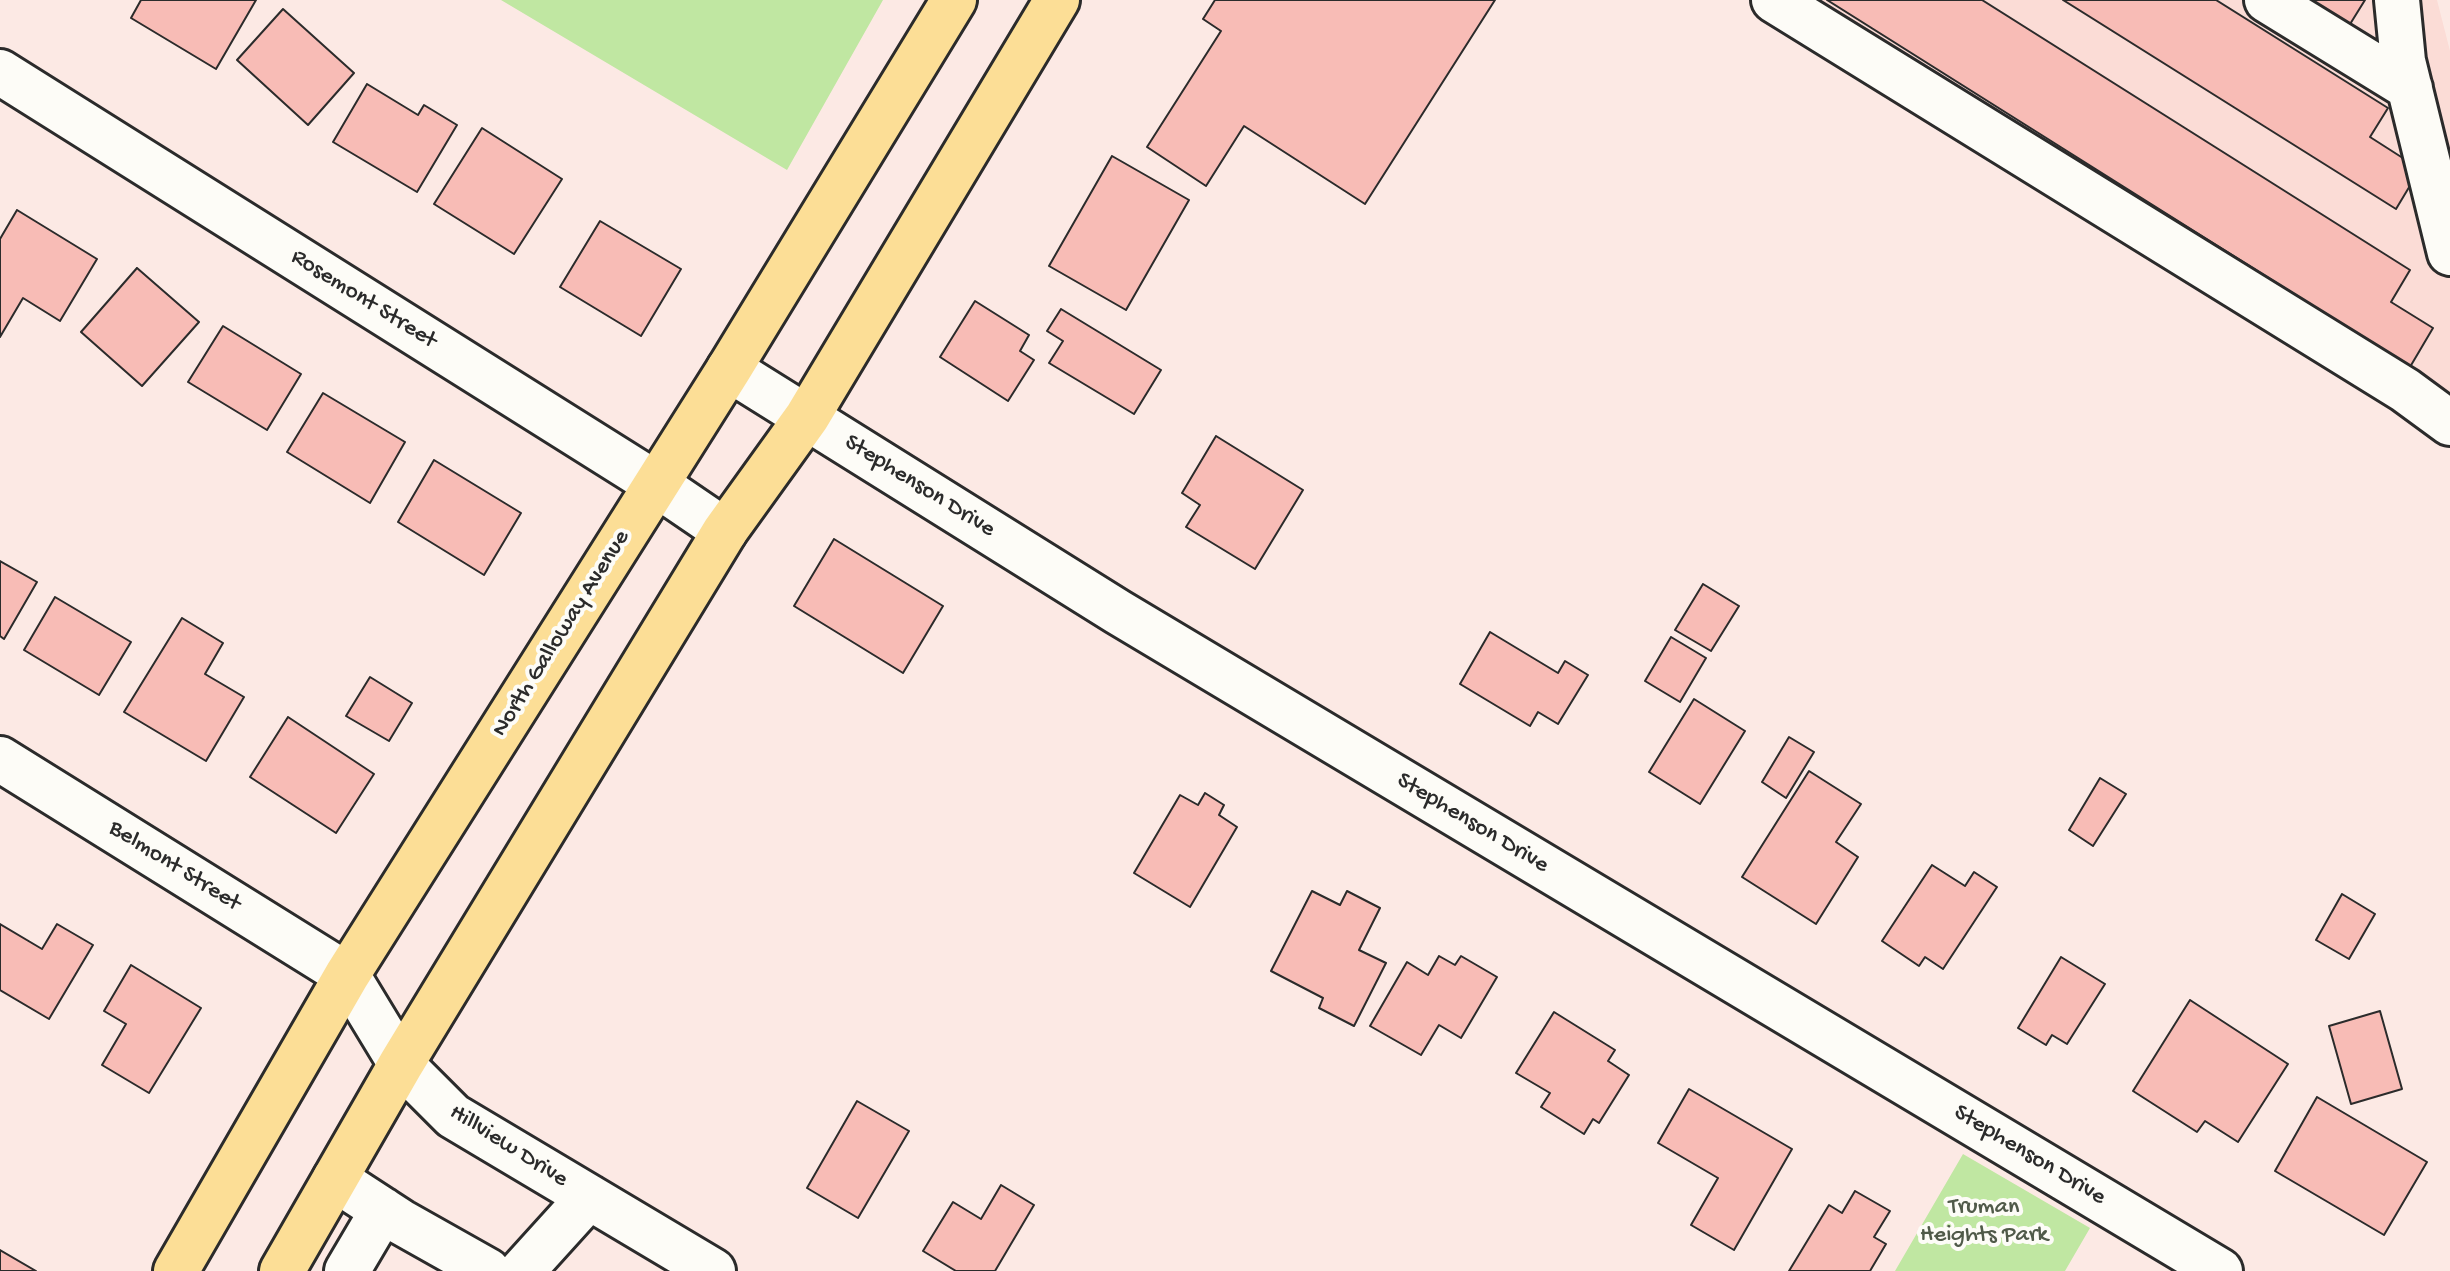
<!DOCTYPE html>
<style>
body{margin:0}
canvas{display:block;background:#fce9e4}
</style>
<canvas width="2450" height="1271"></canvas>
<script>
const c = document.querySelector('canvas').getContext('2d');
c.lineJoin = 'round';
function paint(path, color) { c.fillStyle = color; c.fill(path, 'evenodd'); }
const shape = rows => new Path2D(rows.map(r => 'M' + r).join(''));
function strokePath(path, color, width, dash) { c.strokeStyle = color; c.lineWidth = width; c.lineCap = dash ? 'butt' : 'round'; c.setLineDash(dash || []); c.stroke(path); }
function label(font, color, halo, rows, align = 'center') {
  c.font = font + ' "Gochi Hand",sans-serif'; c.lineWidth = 8; c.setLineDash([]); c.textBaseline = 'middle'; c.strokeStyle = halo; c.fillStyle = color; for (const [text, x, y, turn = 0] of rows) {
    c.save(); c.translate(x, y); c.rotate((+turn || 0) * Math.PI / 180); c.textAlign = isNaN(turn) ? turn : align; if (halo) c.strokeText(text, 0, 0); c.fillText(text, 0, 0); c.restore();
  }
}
paint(shape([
 [1785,0,2437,0,2450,51,2450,411]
]), '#fbdcd6');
paint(shape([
 [501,0,883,0,787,170],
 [1963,1154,2090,1228,2065,1271,1895,1271]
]), '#c0e7a2');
const building = shape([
 [141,0,256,0,216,69,131,18,141,0],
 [1215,0,1495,0,1365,204,1244,126,1206,186,1147,147,1221,31,1203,19,1215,0],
 [1827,0,1982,0,2410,270,2391,302,2433,328,2410,367,1827,0],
 [2063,0,2216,0,2388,108,2370,137,2420,169,2396,209,2063,0],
 [2301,0,2365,0,2347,29,2301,0],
 [283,9,354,73,308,125,237,60,283,9],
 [367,84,418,115,424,105,457,125,417,192,333,142,367,84],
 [482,128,562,179,514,254,434,204,482,128],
 [1112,156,1189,200,1126,310,1049,266,1112,156],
 [17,210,97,259,60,321,23,298,0,337,0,239,17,210],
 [600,221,681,269,641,336,560,287,600,221],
 [137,268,199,322,142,386,81,332,137,268],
 [975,301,1029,335,1020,351,1034,360,1008,401,940,357,975,301],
 [1061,309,1161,370,1134,414,1049,363,1063,341,1047,331,1061,309],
 [223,326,301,374,267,430,188,382,223,326],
 [323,393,405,442,370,503,287,452,323,393],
 [1216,436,1303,490,1255,569,1186,527,1200,505,1182,493,1216,436],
 [434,460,521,513,484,575,398,522,434,460],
 [834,539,943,606,903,673,794,606,834,539],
 [0,561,37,582,4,639,0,636,0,561],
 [1703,584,1739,606,1711,651,1675,630,1703,584],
 [55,597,131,642,99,695,24,650,55,597],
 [182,618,223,643,205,674,244,697,206,761,124,712,182,618],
 [1490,632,1558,673,1565,661,1588,675,1558,724,1538,712,1530,726,1460,684,1490,632],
 [1671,637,1706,658,1680,702,1645,681,1671,637],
 [370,677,412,703,389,741,346,716,370,677],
 [1694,699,1745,731,1700,804,1649,772,1694,699],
 [288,717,374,774,336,833,250,777,288,717],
 [1789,737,1814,752,1786,798,1762,782,1789,737],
 [1809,771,1861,804,1836,842,1858,857,1816,924,1742,877,1809,771],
 [2100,778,2126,794,2093,846,2069,830,2100,778],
 [1205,793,1224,805,1219,815,1237,827,1190,907,1134,873,1180,795,1198,805,1205,793],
 [1932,865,1965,886,1974,872,1997,887,1943,969,1925,957,1919,966,1882,941,1932,865],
 [1312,891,1340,905,1347,891,1380,908,1359,950,1386,963,1354,1026,1319,1008,1323,998,1271,971,1312,891],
 [2342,894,2375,914,2349,959,2316,940,2342,894],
 [0,924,42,949,57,924,93,945,49,1019,0,990,0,924],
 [1439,956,1455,965,1461,956,1497,977,1461,1038,1439,1025,1421,1055,1370,1026,1407,962,1428,975,1439,956],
 [2061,957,2105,984,2067,1044,2052,1035,2046,1045,2018,1028,2061,957],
 [131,965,201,1008,149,1093,102,1065,126,1024,104,1011,131,965],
 [2190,1000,2288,1064,2238,1142,2205,1121,2197,1132,2133,1091,2190,1000],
 [2380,1011,2402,1089,2351,1104,2329,1026,2380,1011],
 [1554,1012,1615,1050,1608,1061,1629,1075,1599,1123,1593,1119,1584,1134,1541,1107,1550,1093,1516,1073,1554,1012],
 [1689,1089,1792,1149,1734,1250,1691,1225,1718,1178,1658,1143,1689,1089],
 [2317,1097,2427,1162,2384,1235,2275,1171,2317,1097],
 [857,1101,909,1131,858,1218,807,1188,857,1101],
 [1001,1185,1034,1205,995,1271,956,1271,923,1251,953,1202,981,1219,1001,1185],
 [1855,1191,1890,1211,1874,1237,1886,1244,1870,1271,1789,1271,1829,1205,1842,1213,1855,1191],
 [0,1250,36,1271,0,1271,0,1250]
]);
paint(building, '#f8bcb6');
strokePath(building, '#2b2b2b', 2);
const minor = shape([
 [1774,0,2405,390,2450,423],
 [2267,0,2410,88],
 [2397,0,2403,61,2450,253],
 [0,72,656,484,725,531],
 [729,369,1118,612,2220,1271],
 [0,759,347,975,401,1064,453,1116,713,1271],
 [335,1179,401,1222,488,1271],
 [347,1271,383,1210],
 [522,1271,589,1197]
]);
const major = shape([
 [176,1271,347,975,729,369,954,0],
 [282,1271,401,1064,725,531,807,417,1057,0]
]);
strokePath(minor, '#2b2b2b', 50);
strokePath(major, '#2b2b2b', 50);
strokePath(minor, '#fdfcf7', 44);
strokePath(major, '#fcde96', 44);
label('24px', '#2b2b2b', '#fdfcf7', [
 ["Rosemont Street",363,300,32],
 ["Stephenson Drive",919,487,32],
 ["North Galloway Avenue",562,634,-58],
 ["Stephenson Drive",1472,824,31],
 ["Belmont Street",174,867,32],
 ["Hillview Drive",508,1147,32],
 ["Stephenson Drive",2029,1156,31]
]);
label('24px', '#505a49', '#fdfcf7', [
 ["Truman",1984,1208],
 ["Heights Park",1984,1236]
]);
</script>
